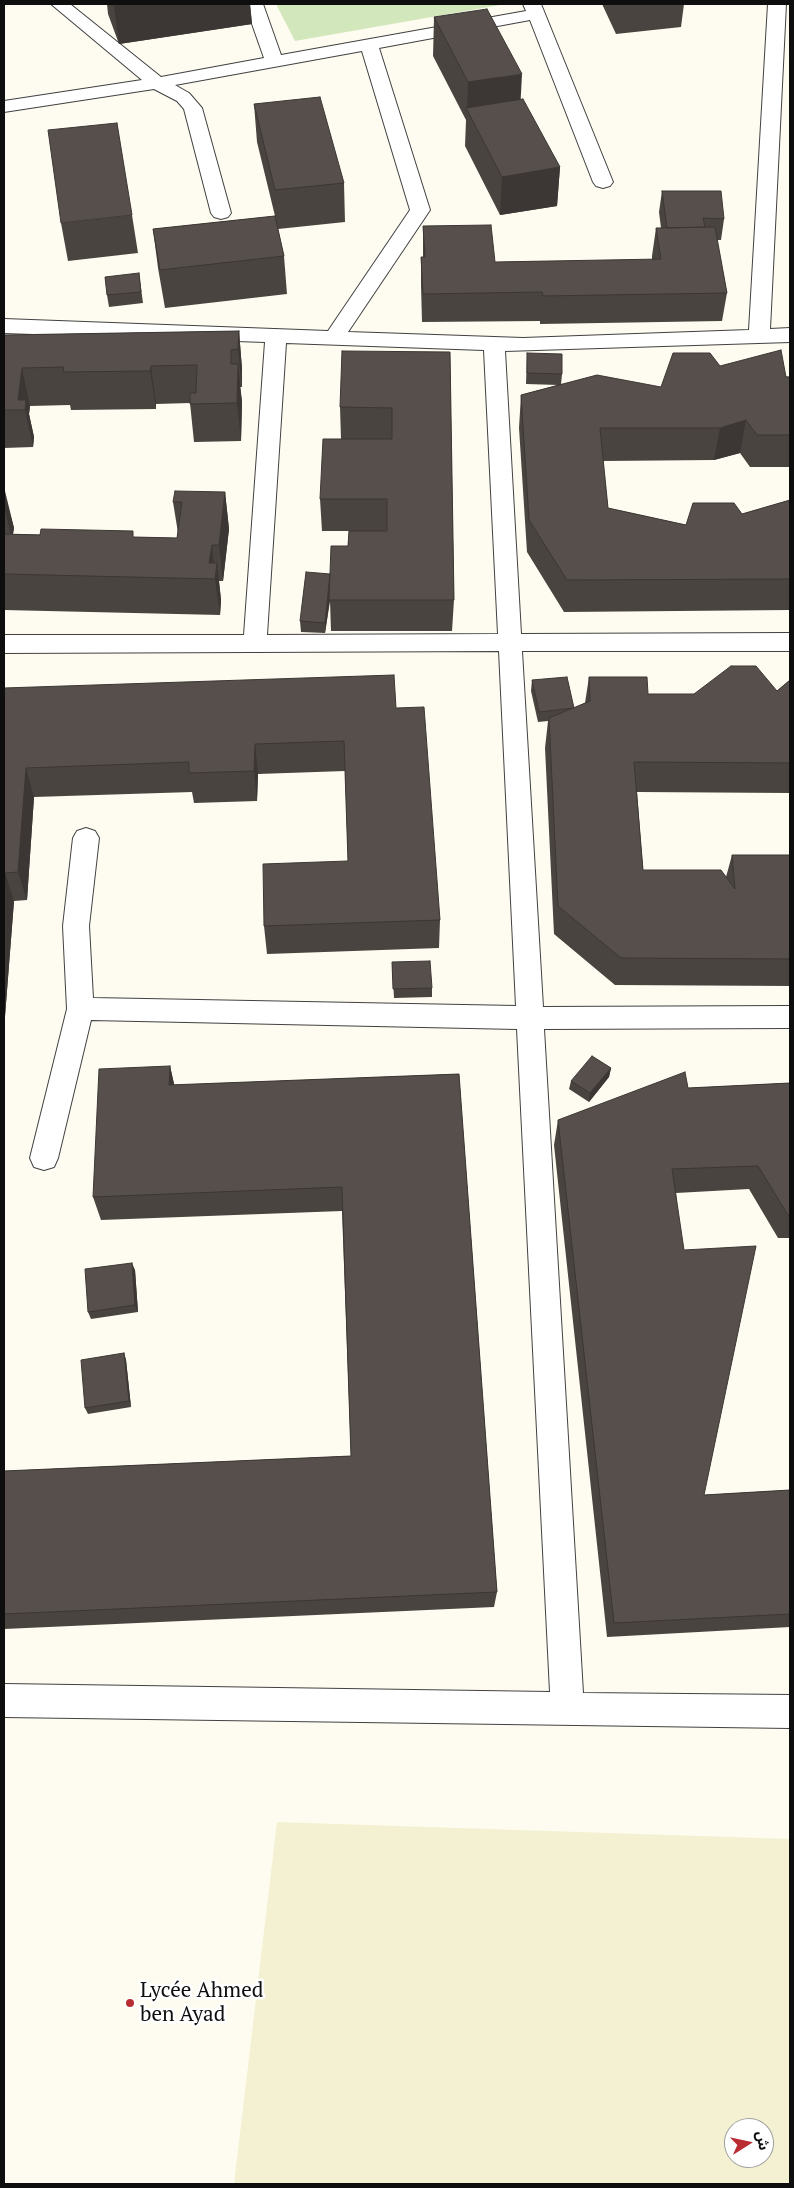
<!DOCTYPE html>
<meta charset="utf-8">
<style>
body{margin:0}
#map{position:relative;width:794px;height:2188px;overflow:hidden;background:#fefcf0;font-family:"PT Serif","Noto Sans Arabic",serif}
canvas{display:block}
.frame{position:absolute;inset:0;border:5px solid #0e0e0e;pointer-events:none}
.north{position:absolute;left:724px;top:2118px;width:50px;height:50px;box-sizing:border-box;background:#fff;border:1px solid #9f9f9f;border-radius:50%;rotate:80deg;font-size:14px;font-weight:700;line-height:20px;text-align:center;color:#0e0e0e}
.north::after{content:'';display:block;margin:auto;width:18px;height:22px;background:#b82c32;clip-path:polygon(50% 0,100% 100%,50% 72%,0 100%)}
</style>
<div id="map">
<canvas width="794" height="2188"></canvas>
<div class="frame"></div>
<div class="north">ش</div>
</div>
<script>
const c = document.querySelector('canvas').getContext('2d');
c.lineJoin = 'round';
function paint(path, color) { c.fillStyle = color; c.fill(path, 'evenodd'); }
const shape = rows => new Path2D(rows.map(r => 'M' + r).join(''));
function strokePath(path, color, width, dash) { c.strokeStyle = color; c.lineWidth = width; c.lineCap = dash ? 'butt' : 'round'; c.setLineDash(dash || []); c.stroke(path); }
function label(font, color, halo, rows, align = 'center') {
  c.font = font + ' "PT Serif",serif'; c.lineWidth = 5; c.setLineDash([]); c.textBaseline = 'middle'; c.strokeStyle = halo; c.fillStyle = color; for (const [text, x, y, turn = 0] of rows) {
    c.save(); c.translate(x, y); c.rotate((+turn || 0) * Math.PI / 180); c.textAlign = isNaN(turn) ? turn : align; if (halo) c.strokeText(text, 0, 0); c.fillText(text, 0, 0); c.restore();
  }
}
paint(shape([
 [277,1822,790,1839,790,2184,234,2184],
 [734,2128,764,2128,764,2158,734,2158]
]), '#f3f1d1');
paint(shape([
 [276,4,500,4,500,5,295,41]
]), '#d2e7bb');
const street = shape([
 [51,4,70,4,161,77,264,58,245,4,263,4,281,55,526,11,523,4,541,4,613,182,610,186,603,188,596,186,593,182,530,20,379,48,430,210,348,332,523,338,749,330,768,4,786,4,770,329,790,328,790,342,505,351,521,634,790,633,790,651,522,651,543,1007,790,1006,790,1028,544,1029,583,1693,790,1695,790,1728,4,1717,4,1684,550,1692,517,1029,91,1020,58,1158,54,1167,44,1170,34,1167,30,1158,67,1009,63,926,73,838,77,831,86,828,95,831,99,838,89,926,93,998,516,1006,499,651,4,653,4,635,244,635,265,342,4,333,4,319,328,331,410,210,362,51,175,85,189,93,202,108,231,213,228,217,221,219,214,217,211,213,184,109,177,101,154,89,4,112,4,101,142,80,51,4],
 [286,343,484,350,498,634,267,635,286,343]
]);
strokePath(street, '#414141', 2);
paint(street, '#fff');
paint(shape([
 [107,4,250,4,252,24,119,44,108,14],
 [602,4,684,4,681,27,616,34],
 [434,17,520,99,560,167,557,206,500,215,465,146,466,120,433,56],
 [254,104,344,183,345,222,278,229,284,256,287,294,165,308,158,268,153,229,275,216,257,142],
 [662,191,724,219,721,240,717,240,727,293,722,321,540,324,540,321,422,322,421,285,421,257,423,257,423,226,495,262,652,260,652,256,656,228,661,228,659,212],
 [132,215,138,253,68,261,61,223],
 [139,273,143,303,109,307,107,295],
 [239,331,242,369,242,387,240,387,242,402,241,441,194,442,190,403,156,404,156,409,71,410,70,405,30,406,29,414,34,437,33,447,4,448,4,335],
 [450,352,454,600,452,631,331,631,330,601,325,633,301,632,300,621,348,546,349,531,322,531,320,499,341,439,340,407],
 [527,353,562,374,561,385,661,387,720,366,790,377,790,467,750,467,740,453,714,460,603,461,608,508,686,525,742,514,790,500,790,610,564,612,527,552,519,428,521,395,558,385,526,384],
 [4,491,14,528,13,534,177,538,178,533,173,502,225,492,229,529,223,581,219,581,221,600,220,615,4,610],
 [589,677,648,694,694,694,777,691,790,680,790,793,637,792,643,870,726,877,732,855,790,855,790,986,615,985,554,934,545,748,548,721,538,722,531,691,532,680,574,708,585,703],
 [4,688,396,708,440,920,439,948,267,954,264,926,348,861,345,771,258,774,257,801,194,803,192,792,34,797,27,900,14,901,4,1029],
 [392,962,432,988,432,997,394,998],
 [170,1066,174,1085,459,1074,497,1592,494,1607,4,1629,4,1471,351,1456,342,1211,101,1220,93,1197],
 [611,1068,609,1077,589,1102,569,1089,571,1081],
 [790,1083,790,1238,778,1238,749,1189,676,1193,704,1495,790,1490,790,1627,607,1637,554,1145,558,1120,688,1088],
 [135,1270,138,1312,91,1319,88,1312],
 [124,1353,126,1360,131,1407,88,1414,85,1408]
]), '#4a4440');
paint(shape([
 [127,4,250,4,252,24,119,44,114,6],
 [522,74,520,112,467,109,468,82],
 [560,167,557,206,500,215,502,177],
 [239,331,242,369,242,387,238,349],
 [238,364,242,402,241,441,237,403],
 [151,366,156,404,156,409,150,371],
 [22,368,30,406,29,414,34,437,33,447,25,410,18,400],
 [746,420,740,453,714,460,720,428],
 [5,491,14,528,12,539,4,506,4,498],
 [225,492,229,529,223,581,219,545],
 [212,545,215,578,217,563,221,600,220,615,215,579,209,563],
 [331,574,332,585,325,633,325,623],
 [255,744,258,774,257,801,254,771],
 [26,768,34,797,27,900,18,872],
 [5,873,14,901,4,1029,4,885],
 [170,1066,176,1092,169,1085],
 [611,1068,609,1077,589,1102,590,1093],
 [132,1263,135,1270,138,1312,135,1305],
 [124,1353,126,1360,131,1407,129,1401]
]), '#3c3734');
const building = shape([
 [113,4,127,4,114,6,113,4],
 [487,9,522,74,468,82,434,17,487,9],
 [320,97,344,183,275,190,254,104,320,97],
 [523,99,560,167,502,177,466,108,523,99],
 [117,123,132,215,61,223,48,130,117,123],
 [662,191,721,191,724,219,703,218,705,227,667,228,662,191],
 [275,216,284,256,160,270,153,229,275,216],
 [491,225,495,262,661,259,656,228,715,227,727,293,543,296,542,292,423,294,421,257,425,257,423,226,491,225],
 [139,273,141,292,107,295,105,277,139,273],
 [239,331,238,349,231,350,231,364,238,364,237,403,190,404,190,393,196,393,197,365,151,366,150,371,63,372,64,367,22,368,18,400,26,400,25,410,4,410,4,335,239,331],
 [781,350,786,377,790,377,790,435,757,435,746,420,720,428,600,428,608,508,686,525,693,503,734,503,742,514,790,500,790,579,567,580,529,520,521,395,597,375,661,387,673,353,710,353,720,366,781,350],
 [342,351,450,352,454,600,329,600,331,546,348,546,349,531,387,531,387,499,320,499,323,439,392,439,392,408,340,407,342,351],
 [527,353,562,354,562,374,527,373,527,353],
 [175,491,225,492,219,545,212,545,209,563,217,563,215,579,4,574,4,534,40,535,41,529,133,531,133,537,177,538,182,502,173,502,175,491],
 [306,572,330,574,325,623,300,621,306,572],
 [731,666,756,666,777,691,790,680,790,763,634,762,643,870,721,870,735,889,732,855,790,855,790,959,621,958,558,906,549,718,590,701,589,677,647,677,648,694,694,694,731,666],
 [394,675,396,708,424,707,440,920,264,926,263,864,348,861,344,741,255,744,254,771,189,773,189,762,26,768,18,872,5,873,4,885,4,688,394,675],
 [567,677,574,708,539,712,532,680,567,677],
 [430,961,432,988,393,989,392,962,430,961],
 [592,1056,611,1068,590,1093,571,1081,592,1056],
 [170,1066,169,1085,459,1074,497,1592,4,1614,4,1471,351,1456,342,1187,93,1197,99,1069,170,1066],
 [685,1072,688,1088,790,1083,790,1215,788,1215,758,1166,672,1169,684,1250,756,1246,704,1495,790,1490,790,1614,614,1623,558,1120,685,1072],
 [132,1263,135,1305,88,1312,85,1269,132,1263],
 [124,1353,129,1401,85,1408,81,1360,124,1353]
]);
paint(building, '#564f4b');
strokePath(building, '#3c3734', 1);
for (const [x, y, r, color] of [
 [130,2003,5,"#b82c32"]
]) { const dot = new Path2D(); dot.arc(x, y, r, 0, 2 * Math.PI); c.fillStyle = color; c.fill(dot); strokePath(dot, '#fff', 2); }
label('21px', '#0e0e0e', '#fff', [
 ["Lycée Ahmed",140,1991],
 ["ben Ayad",140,2015]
], 'left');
</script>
